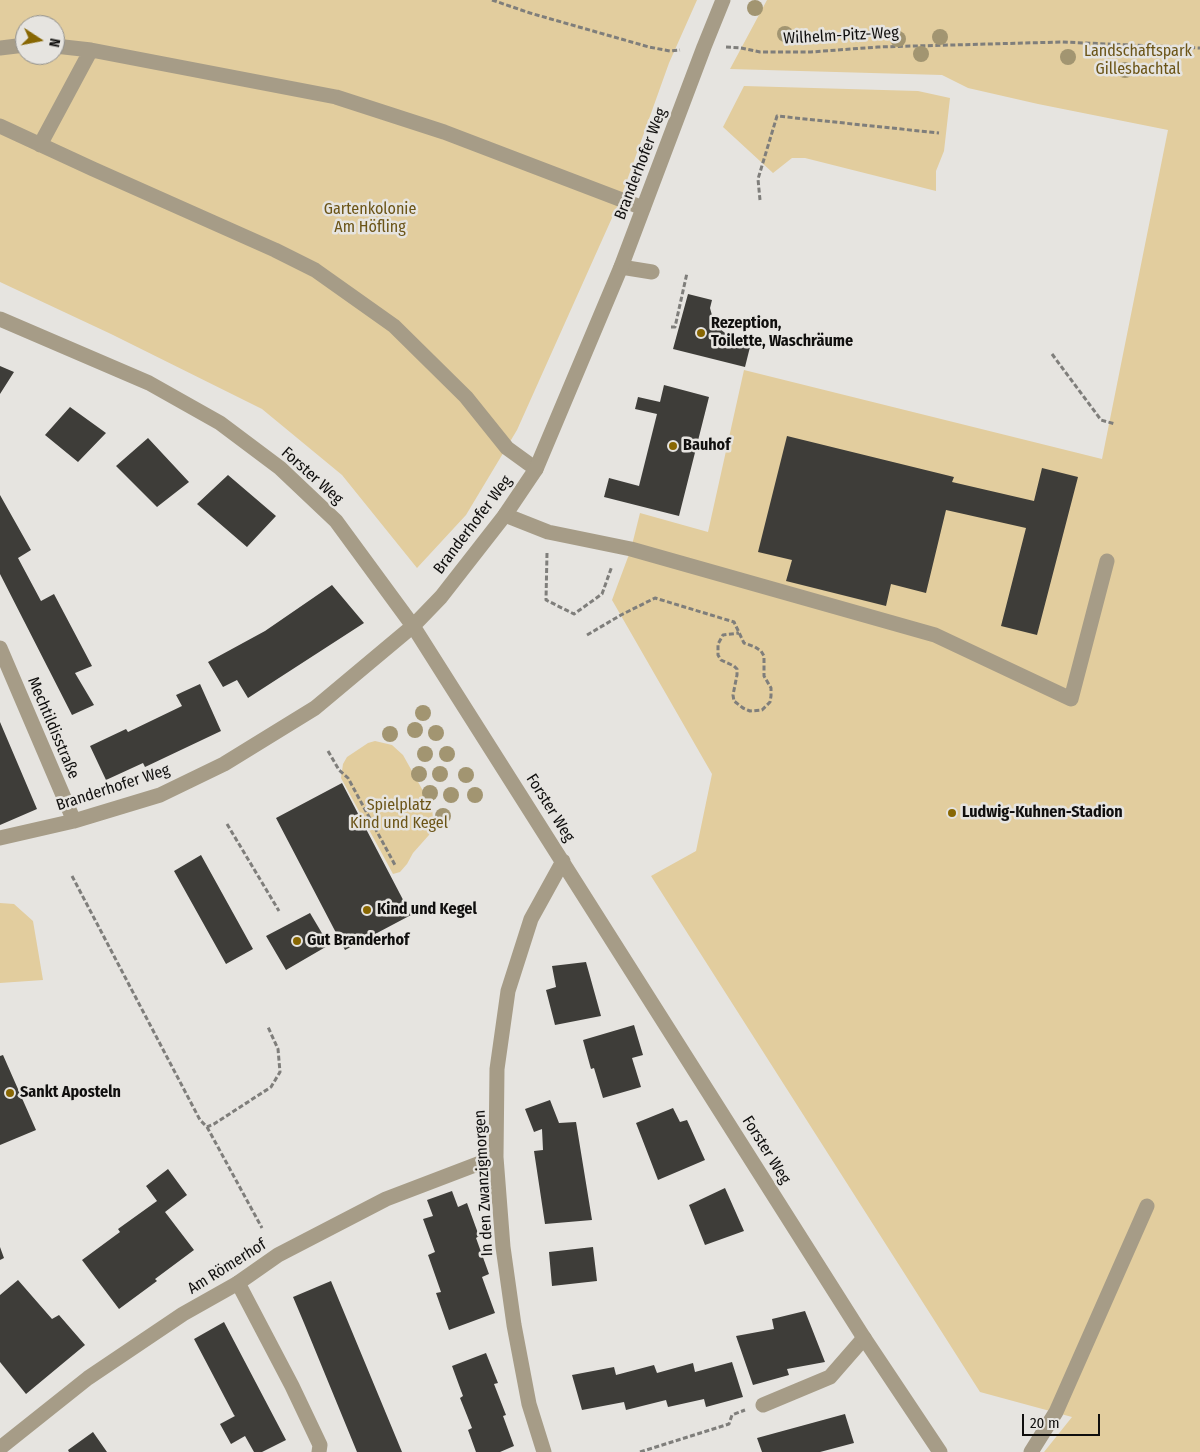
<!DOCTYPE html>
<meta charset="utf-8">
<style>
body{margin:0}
#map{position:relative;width:1200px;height:1452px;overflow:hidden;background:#e6e4e0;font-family:"Fira Sans Condensed",sans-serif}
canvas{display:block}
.north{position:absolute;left:15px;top:15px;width:50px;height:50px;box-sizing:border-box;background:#e6e4e0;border:1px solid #908f8c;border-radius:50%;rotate:101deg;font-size:14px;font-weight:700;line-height:20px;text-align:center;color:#100f0e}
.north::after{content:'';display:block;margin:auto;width:18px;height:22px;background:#886703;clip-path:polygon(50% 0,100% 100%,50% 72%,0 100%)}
.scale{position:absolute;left:1022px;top:1414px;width:78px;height:22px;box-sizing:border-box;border:2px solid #100f0e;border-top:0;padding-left:6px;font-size:15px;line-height:18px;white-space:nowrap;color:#100f0e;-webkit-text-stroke:4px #e6e4e0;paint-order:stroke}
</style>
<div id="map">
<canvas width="1200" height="1452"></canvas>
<div class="north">N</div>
<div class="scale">20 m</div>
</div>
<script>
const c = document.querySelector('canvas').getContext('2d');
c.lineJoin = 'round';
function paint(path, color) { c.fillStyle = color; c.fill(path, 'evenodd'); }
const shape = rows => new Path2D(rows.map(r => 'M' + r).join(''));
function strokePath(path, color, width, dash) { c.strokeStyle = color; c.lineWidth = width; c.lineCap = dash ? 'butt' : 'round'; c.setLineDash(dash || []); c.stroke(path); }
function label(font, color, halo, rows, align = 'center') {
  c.font = font + ' "Fira Sans Condensed",sans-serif'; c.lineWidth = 5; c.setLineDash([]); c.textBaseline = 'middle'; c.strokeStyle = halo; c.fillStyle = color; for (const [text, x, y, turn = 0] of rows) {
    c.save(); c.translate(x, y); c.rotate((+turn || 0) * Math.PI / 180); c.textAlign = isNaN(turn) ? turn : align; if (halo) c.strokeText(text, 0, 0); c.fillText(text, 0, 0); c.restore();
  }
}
paint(shape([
 [0,0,697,0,669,63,620,200,517,430,466,515,417,568,342,475,262,409,111,334,0,282],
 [25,25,55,25,55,55,25,55],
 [767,0,1200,0,1200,1452,1044,1452,1072,1417,980,1392,651,876,696,851,712,774,612,600,631,549,640,513,708,532,744,370,1102,459,1168,130,1038,104,968,88,942,75,730,69],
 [744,86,918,91,950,98,944,151,936,171,936,191,805,158,792,158,773,173,723,127],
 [375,741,392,745,403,755,432,807,433,820,432,829,429,835,413,853,407,864,400,872,393,874,341,778,343,764,347,757,368,743],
 [0,903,14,904,33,921,43,980,0,983]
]), '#e2cd9e');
paint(shape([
 [688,294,712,300,710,308,713,319,720,329,730,337,750,347,745,367,673,349],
 [0,366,14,372,0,394],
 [664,385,709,397,679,516,604,497,609,478,639,486,657,414,635,409,638,397,660,402],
 [70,407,106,433,78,462,45,435],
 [787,436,954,477,952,482,1034,501,1042,468,1078,477,1037,635,1001,626,1026,528,946,510,926,593,891,584,886,606,786,581,792,560,758,552],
 [148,438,189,482,157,507,116,466],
 [228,475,276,516,247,547,197,504],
 [0,495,31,550,18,558,41,601,54,594,92,666,75,673,94,705,72,715,0,574],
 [332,585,364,623,248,698,237,680,223,687,208,662,265,631],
 [200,684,221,731,145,767,143,763,106,780,90,746,126,729,128,732,182,706,176,695],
 [0,722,37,809,0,825],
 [342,783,411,915,345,950,276,818],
 [201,855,253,949,226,964,174,871],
 [310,913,329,945,286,970,266,936],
 [586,962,601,1016,555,1025,546,990,556,987,552,966],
 [634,1025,643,1055,632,1058,641,1087,603,1098,594,1068,591,1069,583,1040],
 [3,1055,36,1130,0,1145,0,1056],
 [550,1100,559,1123,576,1122,592,1220,545,1224,534,1151,543,1150,542,1129,534,1132,525,1109],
 [673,1108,680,1122,687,1120,705,1160,658,1180,636,1123],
 [168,1169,187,1195,165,1212,194,1250,155,1279,157,1281,119,1309,82,1260,120,1232,118,1229,157,1201,146,1186],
 [725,1188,744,1231,705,1245,689,1205],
 [452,1191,458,1207,467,1203,479,1236,476,1238,489,1274,482,1277,495,1313,449,1330,436,1293,441,1292,428,1255,435,1252,423,1219,433,1216,427,1200],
 [0,1247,4,1258,0,1260],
 [593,1247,597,1281,552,1286,549,1252],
 [18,1280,52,1319,59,1315,85,1345,26,1394,0,1362,0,1295],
 [331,1281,363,1358,402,1452,357,1452,304,1323,293,1297],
 [805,1311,825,1362,787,1369,789,1375,753,1385,736,1336,774,1329,772,1319],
 [224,1322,286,1440,262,1452,254,1452,245,1436,231,1444,220,1424,235,1416,234,1415,194,1339],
 [486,1353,498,1383,494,1384,506,1415,503,1416,514,1446,500,1452,476,1452,468,1430,472,1428,460,1398,463,1396,452,1366],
 [732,1362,743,1397,706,1407,704,1399,668,1407,666,1400,626,1410,624,1402,582,1410,572,1375,614,1367,616,1375,654,1365,657,1373,693,1363,695,1372],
 [845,1414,854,1443,820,1452,762,1452,757,1438],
 [93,1432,107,1452,69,1452,68,1450]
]), '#3e3d39');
strokePath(shape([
 [492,0,530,13,649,47,670,51,680,50],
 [726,47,741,48,760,52,811,52,878,47,1062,42,1200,48],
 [760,200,758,179,777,116,939,133],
 [671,327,675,327,687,273],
 [1052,354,1101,420,1115,424],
 [547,553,546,600,574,614,602,594,612,566],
 [587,635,621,615,655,598,734,622,744,643,755,647,761,651,764,656,764,676,771,688,771,696,770,702,762,710,750,711,743,708,734,701,733,695,737,675,737,669,734,666,721,660,718,655,718,644,723,635,739,633],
 [328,751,339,770,348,778,395,865],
 [227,824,279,911],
 [72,876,200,1120,207,1127,214,1124,271,1087,280,1072,278,1049,268,1027],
 [207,1127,262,1228],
 [640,1452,729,1424,732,1415,745,1410]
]), '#7f7e7b', 3, [5, 2.5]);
strokePath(shape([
 [55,46,91,50,336,97,444,132,643,208],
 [0,48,25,45],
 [0,126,93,169,275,250,315,270,394,326,466,397,507,448,536,469],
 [40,145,91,50],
 [621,267,652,272],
 [505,515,548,532,631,549,935,635,1071,699,1107,561],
 [238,1283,292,1386,320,1445,319,1452],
 [763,1405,830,1377,864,1338],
 [1031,1452,1056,1412,1147,1206]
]), '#a69c87', 15);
strokePath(shape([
 [0,319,149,383,220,423,280,468,336,521,413,626,864,1338,940,1452],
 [0,648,74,821],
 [0,838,74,821,160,795,224,764,315,708,413,626,441,597,505,515,536,469,621,267,704,47,723,0],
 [0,1448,88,1378,183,1314,238,1283,278,1255,386,1199,496,1157],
 [544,1452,529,1404,514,1325,503,1247,496,1157,497,1069,508,991,531,919,563,861]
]), '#a69c87', 15);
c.fillStyle = '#a29571';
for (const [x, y] of [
 [755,8],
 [785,34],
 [940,37],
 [898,39],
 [921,54],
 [1068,57],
 [1125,70],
 [423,713],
 [415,730],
 [436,733],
 [390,734],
 [425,754],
 [447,754],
 [419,774],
 [440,774],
 [466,775],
 [430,793],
 [451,795],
 [475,795],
 [443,816]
]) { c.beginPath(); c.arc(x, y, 8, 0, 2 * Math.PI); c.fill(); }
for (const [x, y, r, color] of [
 [701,333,5,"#886703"],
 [673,446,5,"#886703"],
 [952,813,5,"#886703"],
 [367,910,5,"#886703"],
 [297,941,5,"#886703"],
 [10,1093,5,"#886703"]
]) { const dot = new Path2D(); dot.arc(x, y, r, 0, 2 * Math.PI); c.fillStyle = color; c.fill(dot); strokePath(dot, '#e6e4e0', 2); }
label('16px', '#100f0e', '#e6e4e0', [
 ["Wilhelm-Pitz-Weg",841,36,-3],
 ["Branderhofer Weg",641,164,-69],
 ["Forster Weg",312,476,42],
 ["Branderhofer Weg",473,525,-53],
 ["Mechtildisstraße",53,728,67],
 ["Branderhofer Weg",113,788,-18],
 ["Forster Weg",550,808,58],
 ["Forster Weg",766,1150,58],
 ["In den Zwanzigmorgen",484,1183,-93],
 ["Am Römerhof",227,1267,-32]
]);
label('16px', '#6b5417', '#e6e4e0', [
 ["Landschaftspark",1138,52],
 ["Gillesbachtal",1138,70],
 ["Gartenkolonie",370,210],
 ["Am Höfling",370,228],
 ["Spielplatz",399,806],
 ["Kind und Kegel",399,824]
]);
label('bold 16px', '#100f0e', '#e6e4e0', [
 ["Rezeption,",711,324],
 ["Toilette, Waschräume",711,342],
 ["Bauhof",683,446],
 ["Ludwig-Kuhnen-Stadion",962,813],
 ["Kind und Kegel",377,910],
 ["Gut Branderhof",307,941],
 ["Sankt Aposteln",20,1093]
], 'left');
</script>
